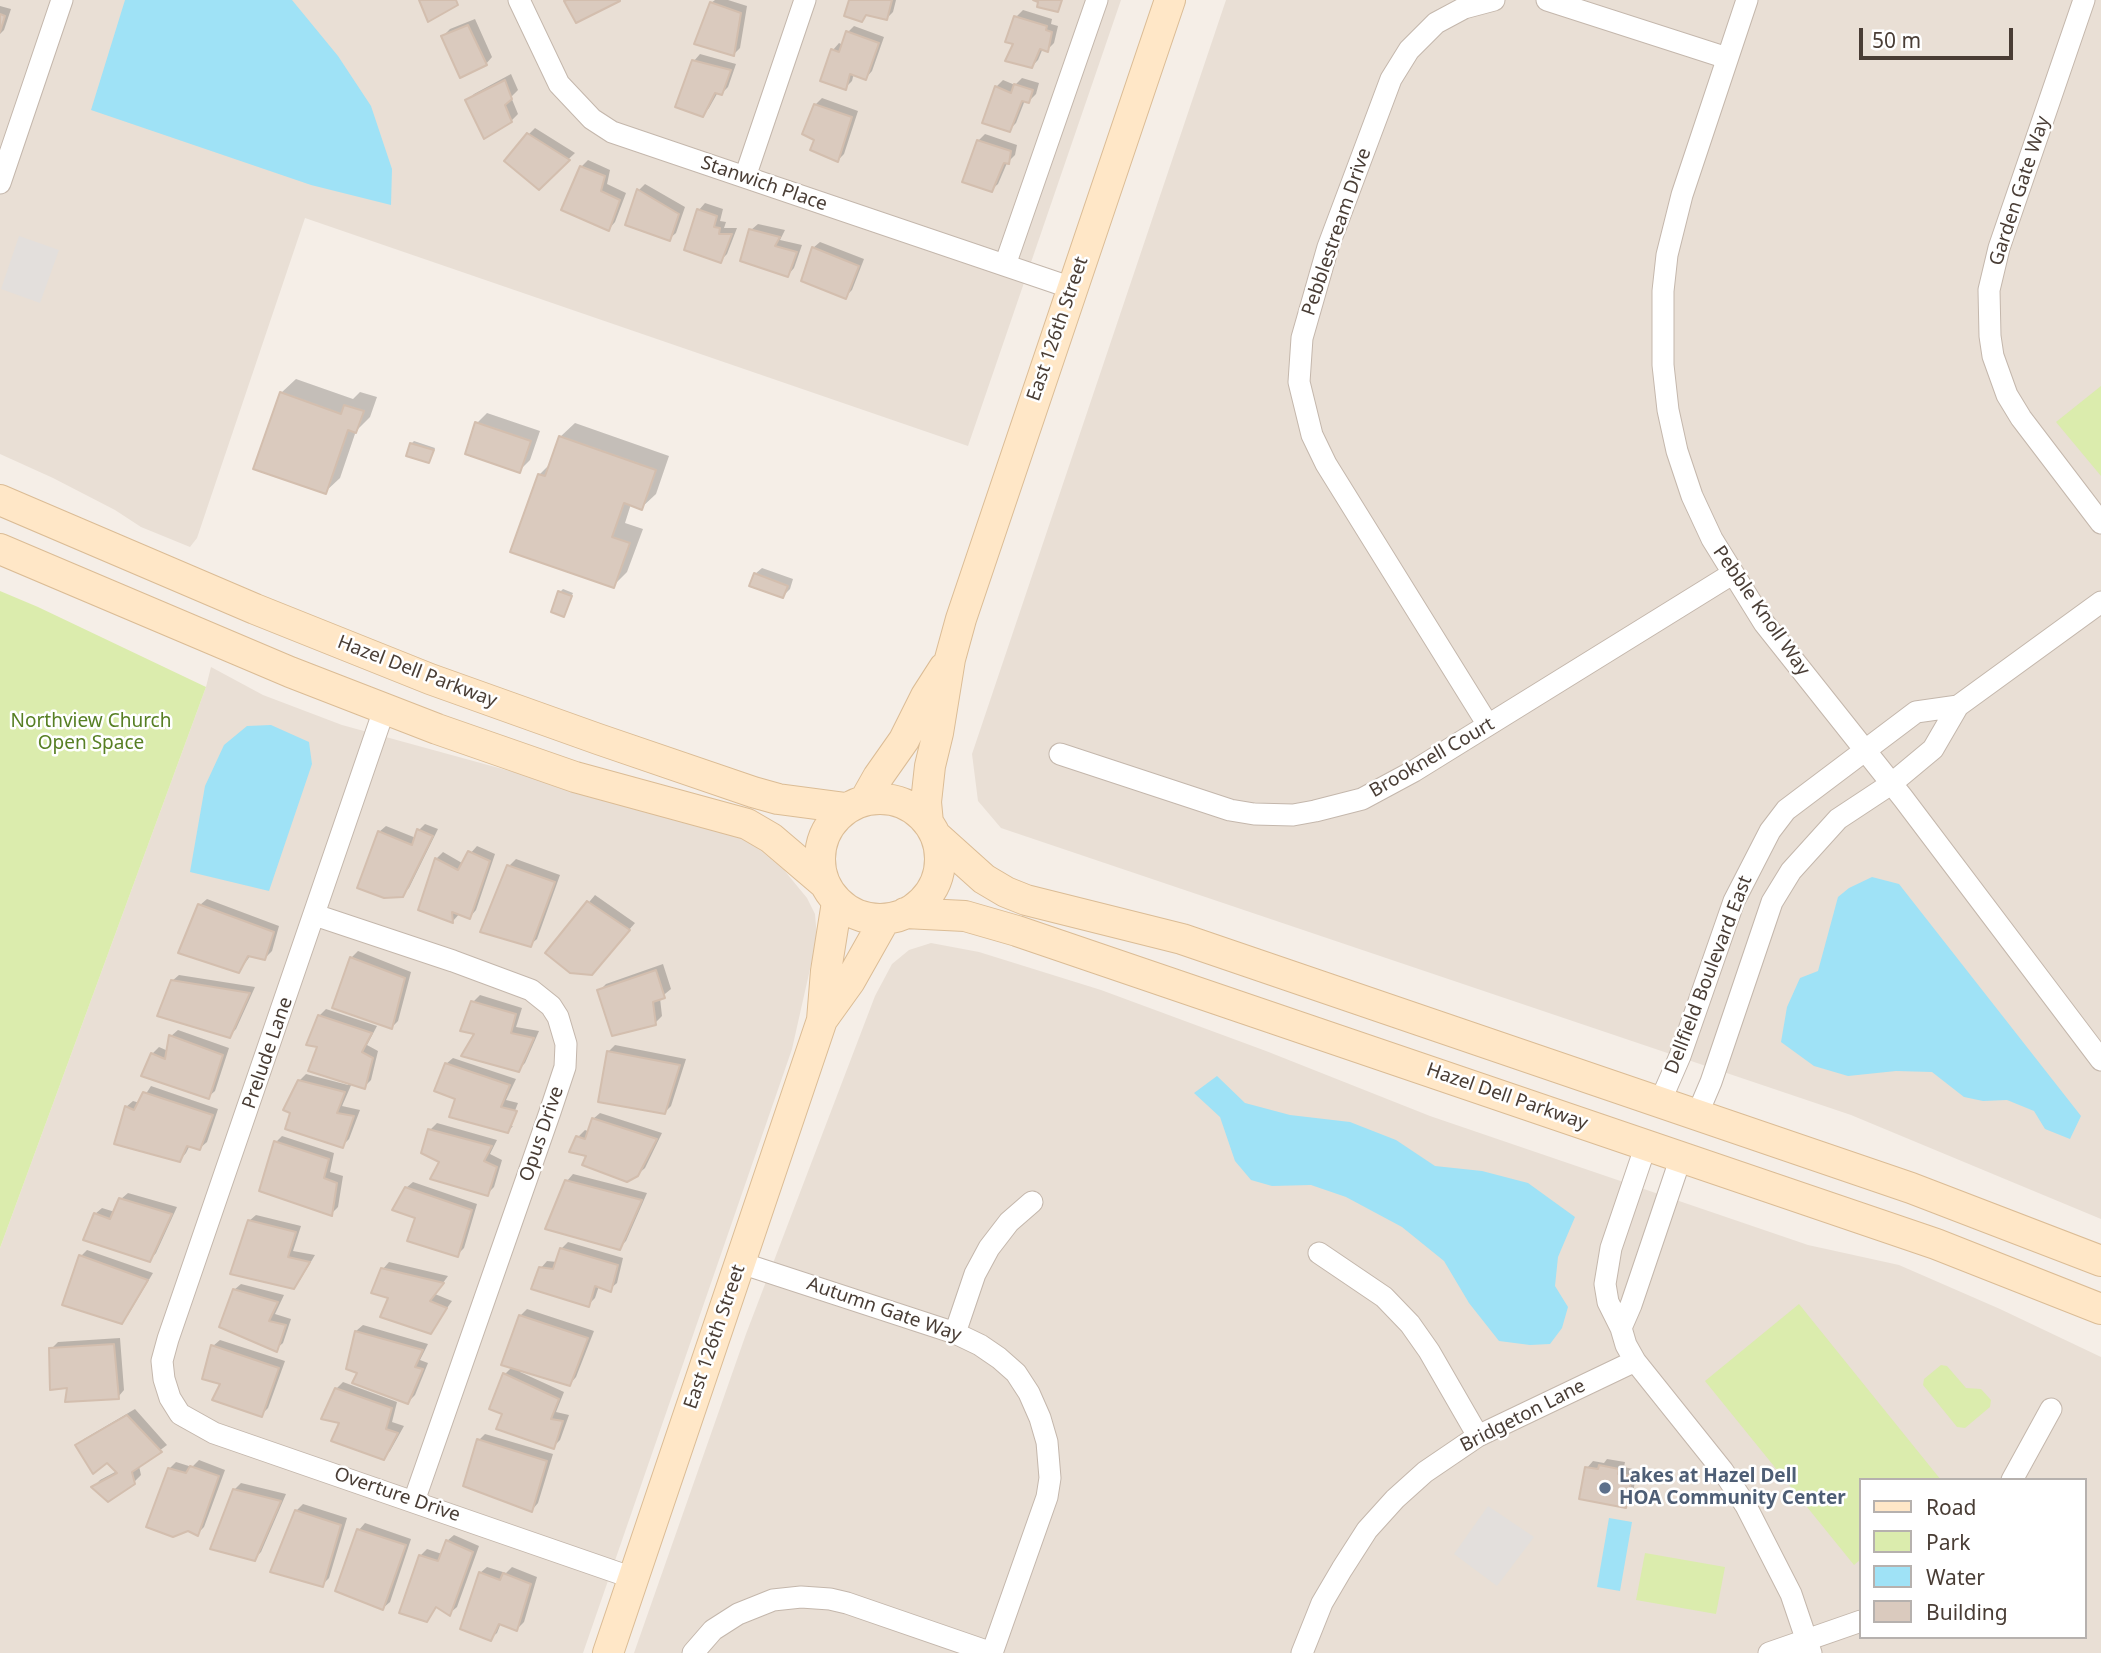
<!DOCTYPE html>
<style>
body{margin:0}
#map{position:relative;width:2101px;height:1653px;overflow:hidden;background:#f5eee7;font-family:"Noto Sans",sans-serif}
canvas{display:block}
.legend{position:absolute;left:1859px;top:1478px;width:228px;height:161px;box-sizing:border-box;background:#fff;border:2px solid #b6b1ae;margin:0;padding:9px 12px;list-style:none;font-size:21px;color:#493d35}
.legend li{display:flex;align-items:center;gap:14px;height:35px}
.legend b{width:35px;border:2px solid #b6b1ae}
.scale{position:absolute;left:1859px;top:28px;width:154px;height:32px;box-sizing:border-box;border:4px solid #493d35;border-top:0;padding-left:9px;font-size:21px;line-height:24px;white-space:nowrap;color:#493d35;-webkit-text-stroke:5px #fff;paint-order:stroke}
</style>
<div id="map">
<canvas width="2101" height="1653"></canvas>
<ul class="legend">
<li><b style="height:9px;background:#ffe7c7"></b>Road</li>
<li><b style="height:19px;background:#dbecad"></b>Park</li>
<li><b style="height:19px;background:#9fe2f6"></b>Water</li>
<li><b style="height:19px;background:#dacabe"></b>Building</li>
</ul>
<div class="scale">50 m</div>
</div>
<script>
const c = document.querySelector('canvas').getContext('2d');
c.lineJoin = 'round';
function paint(path, color) { c.fillStyle = color; c.fill(path, 'evenodd'); }
const shape = rows => new Path2D(rows.map(r => 'M' + r).join(''));
function strokePath(path, color, width, dash) { c.strokeStyle = color; c.lineWidth = width; c.lineCap = dash ? 'butt' : 'round'; c.setLineDash(dash || []); c.stroke(path); }
function label(font, color, halo, rows, align = 'center') {
  c.font = font + ' "Noto Sans",sans-serif'; c.lineWidth = 5; c.setLineDash([]); c.textBaseline = 'middle'; c.strokeStyle = halo; c.fillStyle = color; for (const [text, x, y, turn = 0] of rows) {
    c.save(); c.translate(x, y); c.rotate((+turn || 0) * Math.PI / 180); c.textAlign = isNaN(turn) ? turn : align; if (halo) c.strokeText(text, 0, 0); c.fillText(text, 0, 0); c.restore();
  }
}
paint(shape([
 [0,0,1121,0,968,446,305,218,197,538,190,547,141,527,115,510,53,478,0,454],
 [1226,0,2101,0,2101,1219,1851,1115,1001,828,978,801,972,754],
 [211,667,263,695,342,725,725,830,748,840,784,870,807,898,815,914,817,938,792,1049,583,1653,0,1653,0,1248,206,687],
 [931,943,979,952,1101,990,1266,1051,1430,1116,1808,1245,1899,1265,2000,1309,2101,1357,2101,1653,634,1653,746,1334,875,996,892,964,909,950],
 [1861,1480,2085,1480,2085,1637,1861,1637]
]), '#e9dfd5');
paint(shape([
 [2101,386,2101,476,2056,422],
 [0,591,38,607,206,687,0,1248],
 [1799,1304,1941,1480,1861,1480,1861,1559,1854,1565,1705,1381],
 [1941,1365,1947,1366,1966,1388,1981,1389,1991,1400,1990,1407,1965,1428,1957,1427,1923,1385,1924,1379],
 [1645,1553,1725,1567,1716,1614,1636,1600]
]), '#dbecad');
paint(shape([
 [19,236,59,250,40,303,1,289],
 [1488,1506,1534,1537,1497,1586,1454,1554]
]), '#e3dfdc');
paint(shape([
 [125,0,292,0,338,56,371,106,392,169,391,205,311,185,91,110],
 [271,725,309,742,312,764,269,891,190,872,205,786,224,745,247,726],
 [1872,877,1899,884,2081,1116,2070,1139,2045,1129,2034,1111,2007,1100,1983,1101,1964,1097,1932,1072,1896,1071,1848,1076,1814,1066,1781,1042,1787,1007,1800,978,1818,971,1838,897,1849,888],
 [1217,1076,1245,1103,1290,1115,1350,1122,1396,1140,1435,1166,1482,1171,1528,1183,1575,1217,1558,1257,1555,1286,1568,1307,1562,1328,1550,1344,1530,1345,1499,1341,1469,1303,1444,1261,1402,1227,1346,1197,1311,1185,1272,1186,1251,1180,1235,1161,1220,1117,1194,1093],
 [1609,1518,1632,1522,1620,1591,1597,1587]
]), '#9fe2f6');
paint(shape([
 [715,0,728,0,747,6,740,48,734,54,711,3],
 [851,0,896,0,893,12,887,18,868,14,862,20],
 [0,6,11,9,4,30,0,34],
 [1023,10,1052,19,1051,24,1058,26,1054,43,1047,50,1043,48,1038,60,1032,66,1015,43,1016,17],
 [475,19,492,57,486,64,443,36,450,29],
 [854,26,884,37,872,71,866,78,854,73,852,81,845,88,833,50,839,43,843,45,848,32],
 [700,54,736,64,728,87,722,93,718,92,709,108,703,115,694,61],
 [511,74,518,90,511,97,518,114,511,121,467,101,474,94],
 [1022,78,1039,83,1036,94,1029,101,1025,100,1016,123,1009,130,996,87,1003,80,1015,85],
 [822,98,858,111,844,154,838,160,816,139,815,105],
 [535,128,575,153,539,187,528,135],
 [985,134,1017,145,1015,155,1007,163,998,184,991,190,978,141],
 [588,160,610,170,607,184,626,193,615,222,609,229,581,167],
 [645,184,685,207,676,233,669,239,639,190],
 [705,203,723,209,720,221,726,222,724,228,737,228,727,254,720,261,699,210],
 [758,224,785,230,780,240,802,245,794,268,788,275,751,230],
 [820,242,864,259,852,290,845,297,813,248],
 [296,379,353,399,360,392,377,397,370,417,356,431,340,478,325,492,281,393],
 [487,413,540,431,530,460,519,471,477,423],
 [575,423,669,456,656,494,641,508,631,504,625,523,643,529,627,572,613,586,539,475,551,463,560,437],
 [414,441,435,448,429,462,411,444],
 [762,568,793,579,790,589,783,596,755,574],
 [563,589,573,593,563,615,560,592],
 [425,824,438,829,409,888,402,895,379,832,386,826,416,838,419,830],
 [477,846,495,854,476,910,470,917,460,913,453,921,420,909,436,859,443,852,462,863],
 [516,859,560,875,537,939,530,945,482,931,509,866],
 [595,895,635,923,598,966,547,953],
 [207,899,279,926,272,951,265,958,251,955,239,971,200,905],
 [358,951,411,972,398,1021,392,1027,351,958],
 [663,964,671,989,660,998,662,1016,655,1023,599,991,606,984],
 [179,975,255,987,236,1029,229,1036,172,981],
 [480,995,522,1008,516,1027,539,1031,525,1063,518,1070,476,1033,473,1002],
 [326,1009,377,1026,367,1045,378,1051,371,1080,364,1087,352,1083,342,1106,360,1110,349,1139,342,1146,299,1081,306,1074,348,1085,349,1082,319,1045,319,1016],
 [178,1030,229,1048,215,1091,208,1097,152,1054,159,1047,168,1051,171,1036],
 [615,1045,686,1059,671,1106,664,1113,608,1052],
 [453,1058,516,1079,506,1100,518,1103,509,1126,513,1126,508,1131,458,1098,446,1064],
 [151,1086,218,1109,207,1142,200,1148,190,1145,186,1153,180,1160,126,1107,133,1101,140,1103],
 [600,1113,662,1133,645,1168,637,1175,578,1137,585,1130,590,1132,593,1119],
 [437,1123,497,1140,490,1154,502,1160,494,1187,487,1194,442,1161,430,1130],
 [282,1136,334,1153,330,1172,343,1176,338,1207,331,1214,276,1142],
 [573,1174,647,1193,626,1241,619,1248,567,1181],
 [413,1182,477,1204,464,1248,457,1255,418,1217,406,1188],
 [128,1193,177,1207,156,1253,150,1260,95,1214,102,1208,115,1212,121,1199],
 [256,1215,301,1226,293,1251,315,1255,300,1280,293,1287,249,1221],
 [568,1242,623,1258,617,1283,610,1289,599,1286,595,1298,588,1305,541,1268,547,1261,557,1262,562,1248],
 [87,1250,153,1273,128,1315,121,1322,81,1256],
 [389,1262,448,1276,435,1294,452,1301,430,1332,390,1297,383,1269],
 [241,1284,284,1295,275,1314,291,1319,283,1343,276,1349,234,1290],
 [527,1309,594,1331,576,1377,570,1384,521,1369,520,1372,564,1392,556,1412,569,1415,560,1440,553,1447,504,1413,505,1374,512,1367,520,1316],
 [363,1325,428,1344,420,1360,428,1363,415,1395,408,1402,360,1372,356,1331],
 [120,1338,124,1390,118,1397,69,1386,51,1349,58,1342],
 [220,1340,285,1361,268,1408,261,1415,213,1346],
 [343,1382,397,1402,392,1422,404,1426,390,1451,383,1458,341,1422,336,1389],
 [135,1409,167,1445,139,1466,141,1475,134,1482,94,1487,100,1480,117,1471,107,1461,77,1446,84,1439],
 [485,1434,553,1454,538,1503,532,1510,479,1440],
 [1607,1459,1625,1462,1624,1467,1637,1470,1632,1499,1625,1506,1587,1468,1593,1461,1604,1463],
 [199,1460,225,1470,204,1527,197,1534,169,1469,176,1462,192,1467],
 [241,1483,286,1494,261,1552,254,1559,234,1490],
 [303,1504,347,1518,329,1578,322,1585,296,1511],
 [365,1523,411,1539,390,1602,383,1608,359,1530],
 [454,1535,479,1546,457,1607,450,1613,437,1606,426,1620,420,1556,427,1549,442,1554,447,1541],
 [487,1567,506,1573,512,1567,537,1577,524,1622,517,1629,501,1623,497,1633,490,1639,480,1573]
]), '#0003');
const building = shape([
 [419,0,456,0,458,5,428,22,419,0],
 [567,0,620,0,620,1,576,23,564,1,567,0],
 [849,0,892,0,887,20,866,15,862,22,844,16,849,0],
 [1033,0,1062,0,1058,12,1037,7,1038,2,1033,0],
 [710,2,741,13,734,56,694,44,710,2],
 [0,14,5,16,0,32,0,14],
 [1014,16,1047,26,1046,30,1052,32,1048,52,1040,49,1032,68,1005,61,1013,44,1005,42,1014,16],
 [468,25,487,65,460,78,441,36,468,25],
 [846,31,879,43,866,80,850,74,846,90,820,81,831,49,839,52,846,31],
 [692,60,731,70,722,95,715,93,703,117,675,107,692,60],
 [505,80,512,99,505,105,512,122,484,139,465,100,505,80],
 [1014,84,1033,90,1029,103,1022,101,1010,132,982,123,995,86,1011,93,1014,84],
 [814,104,852,117,838,162,810,150,814,140,802,134,814,104],
 [527,133,570,160,539,190,504,161,527,133],
 [977,140,1011,151,1009,164,1004,163,992,192,962,182,977,140],
 [580,166,605,176,601,191,620,200,609,231,561,210,580,166],
 [637,189,679,214,670,241,625,225,637,189],
 [697,209,717,216,714,227,720,228,719,234,732,234,721,263,684,250,697,209],
 [749,229,780,237,775,246,797,252,788,277,740,261,749,229],
 [812,247,859,266,846,299,801,281,812,247],
 [280,392,341,414,344,405,364,411,356,433,348,430,326,494,253,469,280,392],
 [475,422,531,441,520,473,465,454,475,422],
 [559,436,656,470,642,510,624,503,612,537,630,543,614,588,510,552,538,474,545,476,559,436],
 [410,443,434,450,429,463,406,456,410,443],
 [754,573,788,586,783,598,749,586,754,573],
 [558,591,572,596,564,617,551,612,558,591],
 [417,829,433,836,403,897,384,898,357,888,378,831,412,845,417,829],
 [468,851,490,861,470,919,452,912,453,923,418,910,435,858,458,870,468,851],
 [507,865,555,882,531,947,480,932,507,865],
 [587,901,630,930,592,975,570,973,545,953,587,901],
 [198,904,274,932,265,960,248,956,239,973,178,953,198,904],
 [350,957,405,978,392,1029,332,1008,350,957],
 [656,970,665,998,653,1002,656,1025,612,1036,597,990,656,970],
 [171,980,250,993,230,1038,157,1016,171,980],
 [471,1001,516,1014,511,1033,534,1038,519,1072,461,1056,474,1034,460,1031,471,1001],
 [318,1015,372,1033,362,1052,373,1058,365,1089,308,1071,317,1047,306,1045,318,1015],
 [169,1035,223,1055,209,1099,141,1076,151,1053,165,1059,169,1035],
 [607,1051,680,1065,665,1114,598,1102,607,1051],
 [445,1063,510,1085,501,1107,517,1111,508,1133,449,1117,455,1099,434,1091,445,1063],
 [298,1080,345,1092,337,1113,354,1116,343,1148,285,1129,290,1113,283,1110,298,1080],
 [143,1092,213,1115,200,1150,187,1146,180,1162,114,1144,125,1106,134,1110,143,1092],
 [592,1118,657,1139,638,1176,627,1182,582,1165,586,1156,569,1152,576,1136,585,1139,592,1118],
 [428,1129,492,1146,484,1161,497,1167,488,1196,430,1179,439,1162,421,1153,428,1129],
 [274,1141,329,1159,324,1178,337,1183,332,1216,259,1191,274,1141],
 [565,1180,642,1200,620,1250,545,1229,565,1180],
 [405,1187,472,1210,458,1257,407,1241,415,1218,392,1210,405,1187],
 [119,1198,172,1214,150,1262,83,1240,94,1213,110,1219,119,1198],
 [248,1220,296,1232,288,1257,310,1262,294,1289,230,1274,248,1220],
 [560,1248,618,1265,611,1292,595,1286,589,1307,531,1289,539,1267,553,1269,560,1248],
 [79,1255,148,1280,122,1324,62,1305,79,1255],
 [381,1268,444,1283,430,1301,447,1308,431,1334,380,1317,388,1298,371,1293,381,1268],
 [233,1289,278,1302,269,1321,286,1325,277,1352,219,1327,233,1289],
 [519,1315,588,1338,570,1386,501,1365,519,1315],
 [355,1331,423,1350,415,1367,423,1369,408,1404,352,1383,357,1373,346,1369,355,1331],
 [114,1344,119,1399,65,1402,67,1388,50,1390,49,1348,114,1344],
 [211,1345,279,1368,262,1417,212,1400,220,1384,202,1379,211,1345],
 [503,1373,559,1399,551,1419,563,1421,554,1449,496,1429,502,1414,489,1409,503,1373],
 [335,1388,392,1408,386,1429,398,1433,384,1460,331,1441,339,1423,321,1419,335,1388],
 [127,1415,162,1452,132,1472,135,1484,108,1502,91,1487,117,1473,107,1463,93,1474,75,1445,127,1415],
 [477,1439,547,1461,532,1512,463,1486,477,1439],
 [1599,1465,1619,1469,1618,1474,1632,1476,1626,1508,1579,1499,1585,1467,1598,1469,1599,1465],
 [190,1466,219,1476,198,1536,188,1531,173,1537,146,1527,168,1468,186,1473,190,1466],
 [233,1489,281,1501,255,1561,210,1549,233,1489],
 [295,1510,341,1525,323,1587,270,1572,295,1510],
 [357,1529,406,1545,383,1610,335,1591,357,1529],
 [446,1540,473,1552,450,1616,436,1607,427,1622,399,1613,419,1555,438,1561,446,1540],
 [479,1572,500,1580,503,1573,531,1584,517,1631,499,1624,491,1641,460,1629,479,1572]
]);
paint(building, '#dacabe');
strokePath(building, '#d3beae', 2);
const street = shape([
 [519,0,559,84,592,119,612,132,1072,288],
 [1547,0,1727,58],
 [1747,0,1682,195,1667,255,1663,291,1663,365,1668,410,1677,451,1692,496,1712,539,1764,623,1903,798,2101,1060],
 [2084,0,1999,248,1989,290,1990,336,1993,356,2007,395,2021,418,2101,523],
 [745,177,805,0],
 [0,183,62,0],
 [1005,265,1097,0],
 [384,710,168,1339,162,1361,164,1379,170,1398,180,1414,214,1433,633,1578],
 [1488,725,1326,464,1312,435,1299,382,1302,338,1328,247,1391,79,1409,50,1436,23,1464,8,1494,0],
 [1060,754,1230,810,1254,814,1293,815,1315,811,1362,799,1414,771,1732,574],
 [315,915,453,961,531,990,551,1006,558,1017,566,1044,565,1067,550,1112,414,1501],
 [1660,1102,1680,1056,1734,901,1770,831,1786,810,1916,712,1958,706],
 [1697,1115,1711,1082,1772,902,1791,871,1838,819,1891,784,1933,749,1958,706,2101,602],
 [1646,1145,1611,1248,1605,1284,1608,1302,1621,1328,1626,1345,1635,1361,1723,1471,1746,1506,1791,1594,1811,1653],
 [1319,1253,1384,1297,1410,1324,1429,1351,1478,1436],
 [741,1263,955,1333,980,1345,999,1358,1016,1373,1029,1393,1040,1418,1047,1442,1050,1478,1047,1497,992,1653],
 [1621,1328,1631,1305,1681,1157],
 [955,1333,975,1274,989,1248,1009,1222,1032,1202],
 [2012,1480,2051,1409],
 [693,1653,713,1630,738,1614,773,1600,801,1597,830,1599,847,1603,992,1653],
 [1302,1653,1322,1603,1342,1569,1367,1530,1395,1499,1425,1472,1478,1436,1635,1361],
 [1769,1653,1861,1621]
]);
const secondary = shape([
 [0,500,255,609,430,679,598,739,753,792,778,799,846,808],
 [0,549,290,672,437,729,575,777,747,824,771,838,825,884],
 '820 859a60 60 0 1 1 120 0a60 60 0 1 1-120 0Z',
 [865,800,878,777,904,740,926,696,944,668],
 [928,823,926,802,930,766,938,733,950,659,961,619,1170,0],
 [935,835,984,879,1006,892,1026,900,1182,939,1911,1188,2101,1261],
 [905,913,965,916,1017,931,1936,1244,2101,1309],
 [822,1020,850,981,885,919],
 [608,1653,822,1020,826,971,837,902]
]);
strokePath(street, '#c4b7ac', 23);
strokePath(secondary, '#dbbc95', 32);
strokePath(street, '#fff', 21);
strokePath(secondary, '#ffe7c7', 30);
for (const [x, y, r, color] of [
 [1605,1488,7,"#5c6f8a"]
]) { const dot = new Path2D(); dot.arc(x, y, r, 0, 2 * Math.PI); c.fillStyle = color; c.fill(dot); strokePath(dot, '#fff', 2.5); }
label('19px', '#493d35', '#fff', [
 ["Stanwich Place",764,184,19],
 ["Garden Gate Way",2020,191,-72],
 ["Pebblestream Drive",1337,232,-71],
 ["East 126th Street",1058,329,-71],
 ["Pebble Knoll Way",1761,611,55],
 ["Hazel Dell Parkway",417,672,21],
 ["Brooknell Court",1432,758,-30],
 ["Dellfield Boulevard East",1709,975,-69],
 ["Prelude Lane",268,1053,-71],
 ["Hazel Dell Parkway",1507,1097,19],
 ["Opus Drive",542,1134,-71],
 ["Autumn Gate Way",884,1310,19],
 ["East 126th Street",715,1337,-71],
 ["Bridgeton Lane",1523,1416,-27],
 ["Overture Drive",397,1495,19]
]);
label('19px', '#577f24', '#fff', [
 ["Northview Church",91,722],
 ["Open Space",91,744]
]);
label('bold 19px', '#4e5e75', '#fff', [
 ["Lakes at Hazel Dell",1619,1477],
 ["HOA Community Center",1619,1499]
], 'left');
</script>
